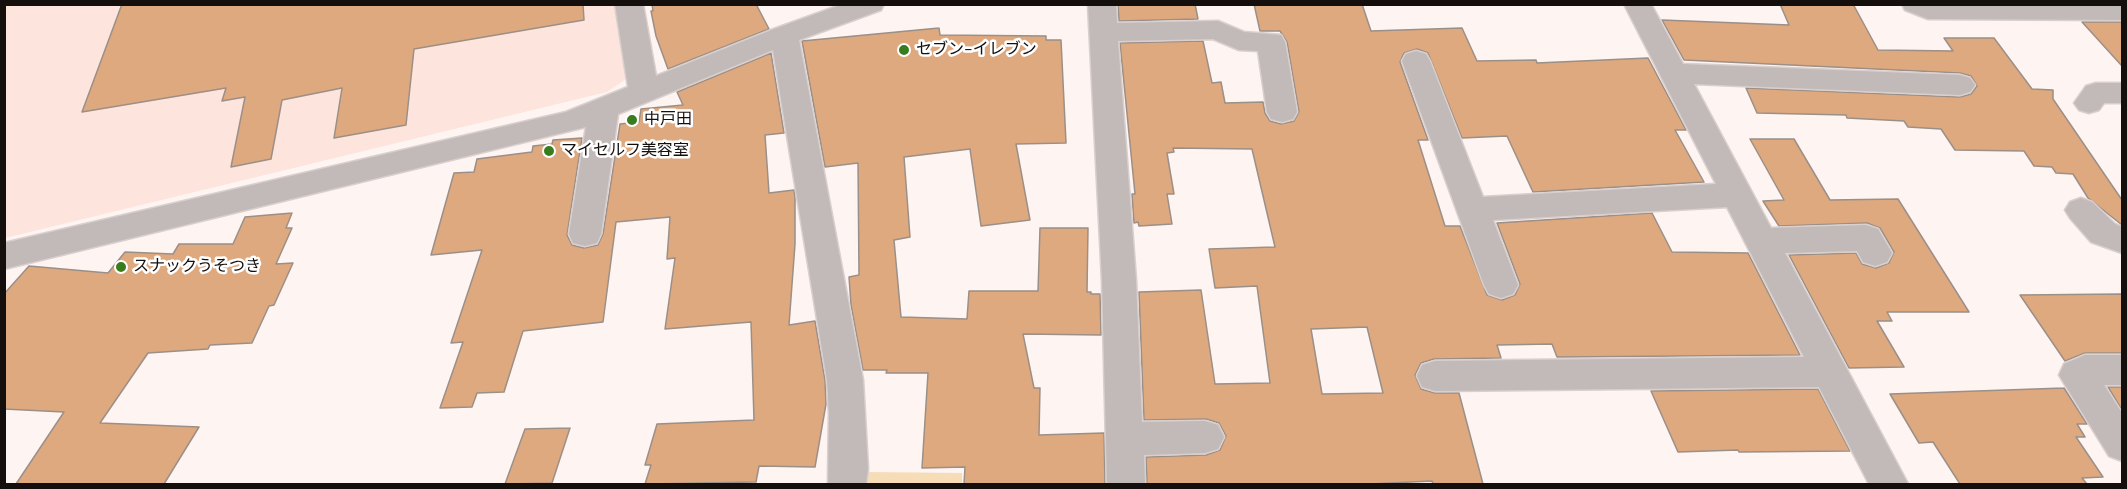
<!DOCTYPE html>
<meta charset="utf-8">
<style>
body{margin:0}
#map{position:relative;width:2127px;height:489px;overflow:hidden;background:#fef4f1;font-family:"DM Sans",sans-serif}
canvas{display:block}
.frame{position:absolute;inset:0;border:6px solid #140f0d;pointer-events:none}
</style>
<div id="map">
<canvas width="2127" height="489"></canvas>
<div class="frame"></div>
</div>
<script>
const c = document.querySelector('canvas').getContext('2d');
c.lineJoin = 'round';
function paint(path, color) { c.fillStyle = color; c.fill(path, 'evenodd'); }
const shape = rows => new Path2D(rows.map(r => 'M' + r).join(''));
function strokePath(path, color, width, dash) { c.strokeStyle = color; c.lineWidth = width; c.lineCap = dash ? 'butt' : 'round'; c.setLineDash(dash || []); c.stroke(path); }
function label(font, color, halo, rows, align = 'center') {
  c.font = font + ' "DM Sans","Noto Sans JP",sans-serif'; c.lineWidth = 5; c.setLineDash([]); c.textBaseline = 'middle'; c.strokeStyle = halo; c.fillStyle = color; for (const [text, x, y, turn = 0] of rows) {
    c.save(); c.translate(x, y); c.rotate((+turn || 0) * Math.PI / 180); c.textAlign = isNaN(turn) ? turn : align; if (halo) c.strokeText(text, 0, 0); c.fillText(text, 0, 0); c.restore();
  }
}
paint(shape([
 [4,5,615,5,626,79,607,92,5,238]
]), '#fde5dd');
paint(shape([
 [868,472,962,473,962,484,866,484]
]), '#f6ddb8');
const building = shape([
 [122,4,583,4,584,20,414,49,406,125,334,138,342,88,282,100,271,159,231,167,245,97,222,101,226,88,82,112,122,4],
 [652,4,756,4,769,29,668,69,656,36,651,11,653,11,652,4],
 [1118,4,1195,4,1198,19,1119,21,1118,4],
 [1254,4,1362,4,1371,31,1462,28,1477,61,1536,60,1537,63,1648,58,1686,130,1675,130,1704,182,1533,192,1507,136,1462,138,1428,53,1417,49,1404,53,1400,62,1428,140,1418,140,1445,226,1460,226,1487,295,1502,300,1515,295,1520,284,1497,223,1652,213,1672,252,1748,253,1800,355,1557,357,1552,344,1497,345,1501,358,1434,359,1421,363,1415,375,1421,389,1435,393,1459,393,1483,484,1433,484,1432,481,1369,484,1147,484,1146,457,1206,455,1220,450,1226,436,1219,423,1206,419,1144,420,1139,292,1201,290,1215,384,1270,383,1257,286,1215,288,1209,249,1275,247,1252,149,1173,148,1174,152,1167,153,1174,194,1167,194,1172,224,1139,226,1138,222,1134,223,1132,194,1135,194,1120,43,1203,41,1212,83,1221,82,1225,103,1263,102,1265,113,1270,121,1281,124,1294,121,1299,112,1287,42,1280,31,1260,31,1254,4],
 [1367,327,1383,393,1322,394,1311,329,1367,327],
 [1780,4,1853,4,1878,50,1953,51,1944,38,1994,38,2032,89,2053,90,2053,99,2122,200,2122,225,2088,198,2073,174,2056,173,2052,167,2034,166,2024,151,1955,150,1941,129,1908,127,1904,121,1847,118,1846,115,1757,113,1746,88,1960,97,1971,94,1977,86,1971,76,1960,73,1684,60,1662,20,1789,25,1780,4],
 [2082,22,2122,22,2122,66,2082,22],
 [939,28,940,35,1046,36,1046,40,1061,40,1066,143,1016,144,1030,220,981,226,970,149,904,157,910,237,894,240,901,317,967,319,969,291,1038,291,1040,228,1088,228,1087,292,1091,292,1091,294,1100,294,1101,335,1023,334,1034,388,1040,388,1039,435,1104,433,1105,484,964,484,965,467,922,468,928,373,886,373,887,370,863,370,851,305,849,277,859,275,858,163,825,167,802,41,939,28],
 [771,53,784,133,765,135,769,193,794,190,795,197,795,244,789,325,815,321,825,380,826,404,815,467,759,466,756,482,645,484,651,465,645,465,657,424,754,420,751,322,665,329,675,258,667,259,670,217,616,222,603,322,523,331,504,392,477,393,472,407,440,408,463,342,451,343,482,250,431,255,454,173,474,172,477,159,532,152,533,146,552,144,553,140,582,138,567,235,572,245,584,248,598,245,603,234,620,124,639,122,641,109,683,105,677,92,771,53],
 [1750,139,1794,139,1830,200,1898,199,1969,312,1887,312,1892,321,1877,321,1904,367,1849,368,1789,255,1856,253,1862,264,1876,268,1889,263,1894,252,1880,228,1867,223,1779,226,1763,201,1784,200,1750,139],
 [292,213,286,228,292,228,276,264,293,263,274,305,269,306,252,343,210,345,208,349,148,353,100,423,199,427,164,484,16,484,64,412,4,409,4,294,29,266,108,273,125,252,173,254,179,244,233,244,245,217,292,213],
 [2122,294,2122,353,2085,353,2065,361,2020,295,2122,294],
 [2108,387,2122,387,2122,410,2108,387],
 [2064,388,2087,424,2077,424,2085,437,2076,437,2103,477,2082,478,2087,484,1960,484,1933,442,1919,443,1890,394,2064,388],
 [1818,389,1850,451,1739,452,1738,450,1678,452,1651,391,1818,389],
 [570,428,552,483,505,484,525,429,570,428]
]);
paint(building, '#dfa97f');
strokePath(building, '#9b8f87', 1.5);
const minor = shape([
 [615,4,643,4,656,76,774,29,843,4,884,4,881,10,799,40,863,380,868,469,866,484,828,484,829,414,827,380,773,50,618,114,601,234,597,243,585,246,573,243,569,234,586,127,4,269,4,243,566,112,628,87,615,4],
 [1088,4,1116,4,1117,23,1218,21,1244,32,1281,35,1285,42,1297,112,1293,119,1282,122,1271,119,1267,112,1258,51,1239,50,1213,39,1118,41,1136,280,1142,422,1205,421,1218,425,1224,437,1218,449,1205,453,1144,455,1145,484,1107,484,1102,280,1088,4],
 [1624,4,1651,4,1683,64,1960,75,1970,78,1975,85,1970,92,1960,95,1694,84,1771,228,1866,225,1878,229,1892,253,1887,262,1875,266,1863,262,1857,251,1785,253,1908,484,1869,484,1819,387,1435,391,1422,387,1417,376,1422,365,1435,361,1804,357,1727,207,1493,220,1518,285,1513,294,1501,298,1489,294,1484,285,1402,61,1406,54,1416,51,1426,54,1430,61,1483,197,1716,184,1624,4],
 [1902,4,2122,4,2122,20,1928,19,1905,10,1902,4],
 [2096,83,2122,83,2122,103,2104,103,2099,110,2089,113,2079,110,2074,103,2079,96,2086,86,2096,83],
 [2081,198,2092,202,2115,224,2122,227,2122,253,2091,242,2070,218,2065,210,2070,202,2081,198],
 [2085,355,2122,355,2122,385,2104,385,2122,413,2122,461,2109,456,2059,375,2064,364,2085,355]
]);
strokePath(minor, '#d9cfcd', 3);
paint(minor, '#c1bab9');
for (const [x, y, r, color] of [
 [904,50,6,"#387c1e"],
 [632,120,6,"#387c1e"],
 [549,151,6,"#387c1e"],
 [121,267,6,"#387c1e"]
]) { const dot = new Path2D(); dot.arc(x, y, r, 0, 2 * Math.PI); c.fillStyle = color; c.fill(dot); strokePath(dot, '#fff', 2); }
label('16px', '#140f0d', '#fff', [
 ["セブン-イレブン",916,50],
 ["中戸田",644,120],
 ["マイセルフ美容室",561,151],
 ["スナックうそつき",133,267]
], 'left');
</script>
